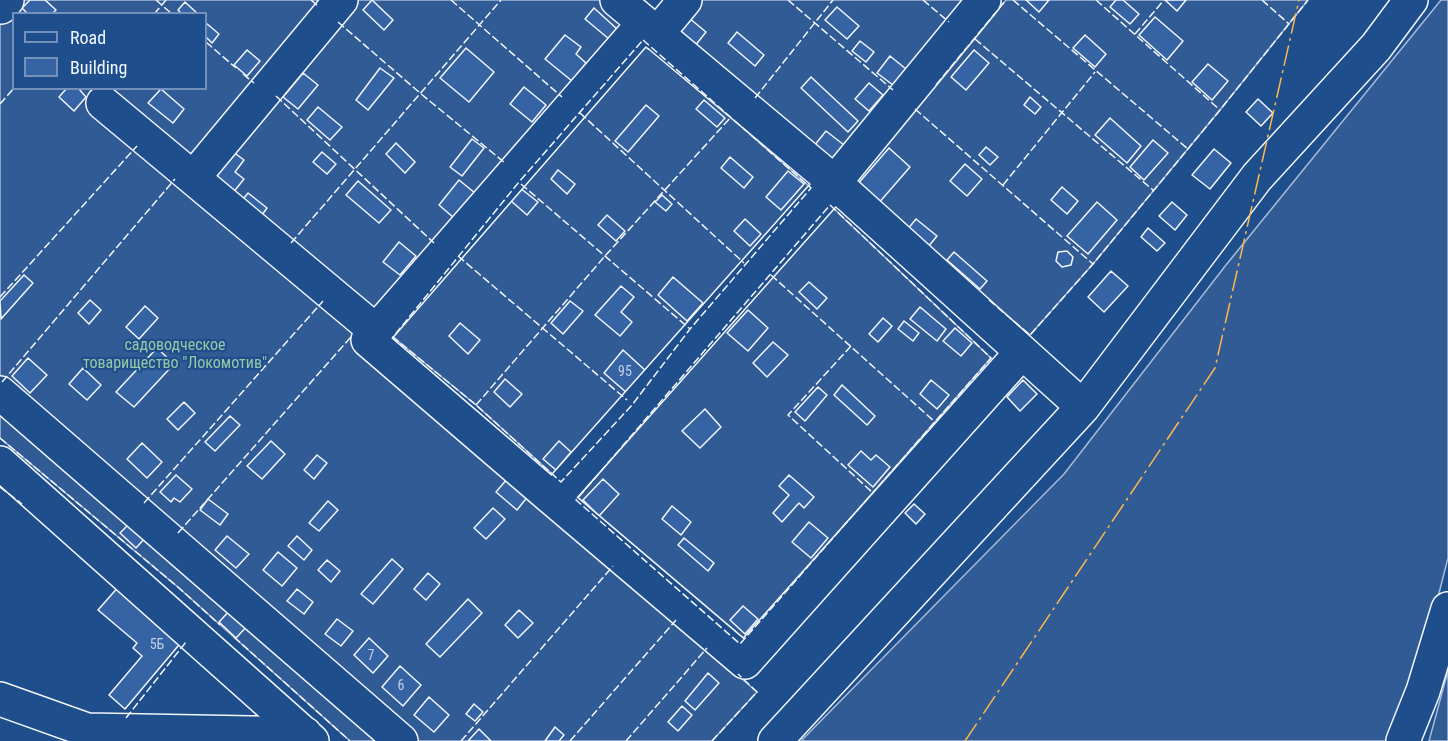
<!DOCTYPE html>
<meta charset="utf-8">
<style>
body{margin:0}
#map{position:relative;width:1448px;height:741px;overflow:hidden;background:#1f4e8c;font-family:"Roboto Condensed",sans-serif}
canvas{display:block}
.legend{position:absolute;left:12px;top:12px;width:195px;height:78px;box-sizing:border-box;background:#1f4e8c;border:2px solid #7391ba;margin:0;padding:8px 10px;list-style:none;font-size:18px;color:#f2f6ff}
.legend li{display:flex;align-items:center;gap:12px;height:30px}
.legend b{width:30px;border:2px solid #7391ba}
</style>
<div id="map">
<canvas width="1448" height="741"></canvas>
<ul class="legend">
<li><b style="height:8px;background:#1f4e8c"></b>Road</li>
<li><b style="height:16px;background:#3563a3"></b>Building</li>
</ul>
</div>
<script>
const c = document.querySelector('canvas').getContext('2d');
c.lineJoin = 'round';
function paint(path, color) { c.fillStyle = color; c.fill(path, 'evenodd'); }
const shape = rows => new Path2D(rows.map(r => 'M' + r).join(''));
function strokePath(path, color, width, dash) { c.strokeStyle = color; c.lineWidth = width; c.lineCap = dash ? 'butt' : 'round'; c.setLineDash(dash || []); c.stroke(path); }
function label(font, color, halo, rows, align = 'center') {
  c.font = font + ' "Roboto Condensed",sans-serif'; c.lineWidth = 4.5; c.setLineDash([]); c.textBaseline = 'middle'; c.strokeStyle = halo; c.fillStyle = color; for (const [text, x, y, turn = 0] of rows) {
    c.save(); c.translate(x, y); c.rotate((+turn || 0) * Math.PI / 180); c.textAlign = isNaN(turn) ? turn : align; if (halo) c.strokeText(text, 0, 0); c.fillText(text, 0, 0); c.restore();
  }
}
const built = shape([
 [22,0,605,0,628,19,371,317,350,338,757,692,712,741,350,741,179,588,0,438,0,10,22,0],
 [14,14,206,14,206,88,14,88,14,14],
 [700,0,966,0,830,166,673,33,700,0],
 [1006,0,1308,0,1220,110,1093,264,1030,335,852,186,1006,0],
 [1441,0,1448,0,1448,558,1430,628,1388,741,801,741,1064,474,1226,265,1441,0],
 [643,40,811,188,561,482,476,405,393,337,458,256,643,40],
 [830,205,991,358,740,644,576,500,830,205],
 [1448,671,1448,741,1429,741,1448,671]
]);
paint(built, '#305b95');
strokePath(built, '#a8bbd7', 1.5);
const building = shape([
 [30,0,45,0,56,10,52,14,28,14,22,8,30,0],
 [372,0,393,20,384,30,363,10,372,0],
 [1026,0,1049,0,1039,12,1026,0],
 [1116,0,1123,0,1139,14,1130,24,1110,7,1116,0],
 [1165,0,1186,0,1177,11,1165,0],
 [185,2,198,14,182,14,178,10,185,2],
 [837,7,859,26,847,39,825,20,837,7],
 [594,8,617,29,609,39,585,19,594,8],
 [1155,17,1183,41,1167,60,1139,35,1155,17],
 [689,18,706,32,694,47,677,33,689,18],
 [206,23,219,34,212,43,206,37,206,23],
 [737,32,764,55,755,66,728,43,737,32],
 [565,35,581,47,576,54,586,63,572,81,545,59,565,35],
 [1085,35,1106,54,1095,67,1073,48,1085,35],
 [860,41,874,52,866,62,852,51,860,41],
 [466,48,494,72,469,102,440,78,466,48],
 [247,50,260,61,247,76,234,65,247,50],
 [974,50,989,63,966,90,951,77,974,50],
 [890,56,906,69,893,85,877,73,890,56],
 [1208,64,1228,81,1212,100,1192,82,1208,64],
 [380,68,394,78,368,110,356,100,380,68],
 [303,73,318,85,298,109,283,97,303,73],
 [811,77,858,121,848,132,801,88,811,77],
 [869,83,883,95,869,111,855,99,869,83],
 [524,87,546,105,532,122,510,104,524,87],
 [67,88,78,88,86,97,74,111,59,97,67,88],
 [161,89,184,109,173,123,148,103,161,89],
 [1030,97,1041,107,1035,114,1024,105,1030,97],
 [1258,99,1273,113,1261,126,1246,112,1258,99],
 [704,100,725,118,717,127,696,109,704,100],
 [646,105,659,116,628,152,615,141,646,105],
 [318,107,342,127,330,140,307,120,318,107],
 [1110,118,1141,146,1127,163,1095,135,1110,118],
 [826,131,844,145,831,160,814,146,826,131],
 [472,139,484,148,462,176,450,167,472,139],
 [1153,140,1168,153,1144,180,1130,167,1153,140],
 [396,143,415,162,405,173,386,154,396,143],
 [986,147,998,157,990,165,979,155,986,147],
 [889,148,910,167,877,205,856,186,889,148],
 [1214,149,1231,163,1210,189,1192,175,1214,149],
 [232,151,244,160,235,172,244,179,228,199,207,182,232,151],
 [322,152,336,164,327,174,313,162,322,152],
 [730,157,753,177,744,188,721,168,730,157],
 [965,164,982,179,967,196,950,181,965,164],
 [558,170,575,184,567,194,551,179,558,170],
 [788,171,804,184,781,210,766,197,788,171],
 [459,180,475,193,454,218,439,205,459,180],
 [358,181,391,210,379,223,346,195,358,181],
 [1062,187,1078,201,1067,214,1051,200,1062,187],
 [520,188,538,202,527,215,510,200,520,188],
 [248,193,267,208,259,219,240,203,248,193],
 [662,195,672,204,666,211,655,202,662,195],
 [1097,202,1117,220,1088,254,1067,236,1097,202],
 [1172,202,1187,215,1175,230,1159,216,1172,202],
 [607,215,625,231,616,241,598,225,607,215],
 [745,219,761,234,750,246,734,231,745,219],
 [916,219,937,236,928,247,907,230,916,219],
 [1148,228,1165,243,1157,251,1141,237,1148,228],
 [399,242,416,256,400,275,383,262,399,242],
 [1067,251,1073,257,1071,265,1062,267,1056,261,1058,252,1067,251],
 [954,252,987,281,980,289,947,260,954,252],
 [1111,271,1128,286,1104,312,1088,297,1111,271],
 [24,275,33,283,1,319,0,301,24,275],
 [673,277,703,303,687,321,658,295,673,277],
 [809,282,827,298,817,309,799,292,809,282],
 [621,286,634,297,621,312,632,322,620,336,595,315,621,286],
 [90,300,101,310,89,324,78,313,90,300],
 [570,301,583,311,563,334,551,323,570,301],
 [145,306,158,318,139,339,126,327,145,306],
 [920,307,946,329,937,341,910,319,920,307],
 [748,310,768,328,748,351,727,333,748,310],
 [883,318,892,326,878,342,869,334,883,318],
 [904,321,919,333,913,341,898,329,904,321],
 [460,323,480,340,468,354,449,336,460,323],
 [955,328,972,343,961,356,943,341,955,328],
 [773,342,788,355,767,377,753,363,773,342],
 [157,348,174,364,134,407,116,392,157,348],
 [623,350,646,371,627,393,604,373,623,350],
 [28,358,47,375,30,393,12,376,28,358],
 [83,368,101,385,87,400,69,384,83,368],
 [505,379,522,394,510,407,494,392,505,379],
 [931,380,949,395,937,409,920,394,931,380],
 [1023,380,1037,394,1020,411,1007,397,1023,380],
 [842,385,875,416,867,425,834,395,842,385],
 [818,387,827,395,805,421,795,412,818,387],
 [184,402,195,413,178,430,167,419,184,402],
 [705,409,721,427,700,448,682,431,705,409],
 [230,416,240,425,215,451,205,442,230,416],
 [271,441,285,454,262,479,247,466,271,441],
 [559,441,571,452,556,470,543,459,559,441],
 [142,443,162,462,147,478,127,459,142,443],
 [861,451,871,460,876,455,890,467,873,487,848,465,861,451],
 [317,455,327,463,314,479,304,470,317,455],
 [176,475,192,489,180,502,174,498,171,502,160,492,176,475],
 [789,475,814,497,804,508,799,503,782,522,773,513,789,495,779,486,789,475],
 [508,478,529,495,517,510,496,492,508,478],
 [603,479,619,494,599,516,583,500,603,479],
 [208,499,228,514,220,525,200,510,208,499],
 [328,501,338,510,319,531,309,523,328,501],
 [914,504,925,514,916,524,905,513,914,504],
 [672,506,691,522,681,535,662,519,672,506],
 [493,508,505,519,486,539,474,528,493,508],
 [809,522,828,538,811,558,792,542,809,522],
 [129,524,145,538,136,548,120,533,129,524],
 [227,536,249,554,236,568,215,550,227,536],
 [297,536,312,550,304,560,288,546,297,536],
 [684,538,714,563,708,571,678,545,684,538],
 [278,552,297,568,282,586,263,570,278,552],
 [392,559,403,569,373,604,361,594,392,559],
 [327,560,340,571,331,582,318,570,327,560],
 [428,573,440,584,426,600,414,589,428,573],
 [120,585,184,639,125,709,109,695,142,656,133,648,137,643,98,610,120,585],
 [297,589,313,602,304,614,287,601,297,589],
 [468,599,482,613,440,657,426,644,468,599],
 [743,606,758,619,745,634,730,620,743,606],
 [233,607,250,623,236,638,219,622,233,607],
 [519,610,533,623,518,638,505,625,519,610],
 [337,619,353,631,341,646,325,634,337,619],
 [369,638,388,656,373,673,354,655,369,638],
 [400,666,421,685,403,706,382,687,400,666],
 [708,673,719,683,695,710,685,701,708,673],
 [429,697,449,715,434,732,414,715,429,697],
 [474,704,483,712,475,721,466,714,474,704],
 [682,706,692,715,678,731,668,722,682,706],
 [555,727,564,735,559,741,545,741,555,727],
 [479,729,491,741,468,741,479,729]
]);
paint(building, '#3563a3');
strokePath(building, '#f2f6ff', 1.5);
const minor = shape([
 [341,0,193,178,376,331],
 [617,0,826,175,1083,407],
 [984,0,834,183,553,499,745,662,1022,352],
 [1,7,7,0],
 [657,34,685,0],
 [103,103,193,178],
 [0,393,401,741],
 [0,463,312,741],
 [553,499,368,340,644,23],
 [0,699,87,730,305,734],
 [775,741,1083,407,1257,177,1376,47,1411,0],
 [1403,741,1423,691,1448,609]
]);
strokePath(minor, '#f2f6ff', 36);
strokePath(minor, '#1f4e8c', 33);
strokePath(shape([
 [156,0,172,14],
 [311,0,318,6],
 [451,0,562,97],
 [788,0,893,90],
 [923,0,949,22],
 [1013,0,1188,149],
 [1096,0,1220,110],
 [1262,0,1289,24],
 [154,14,166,0],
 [338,22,420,93,505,163],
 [1135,34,1164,0],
 [975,39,1153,190],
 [643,40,811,188,690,329,632,405,561,482,476,405,393,337,519,182,643,40],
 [206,42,236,68],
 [243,74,254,83],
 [936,85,1006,0],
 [276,96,434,243],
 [755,98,833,0],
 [0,104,14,88],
 [915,109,1093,264],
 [580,113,744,263],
 [521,184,690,329],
 [1003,185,1095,72],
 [830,205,991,358,740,644,576,500,830,205],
 [291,243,501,0],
 [458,256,627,400],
 [771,275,935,422],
 [0,297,137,146],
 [989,300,1030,335,1093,264,1220,110,1308,0],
 [851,346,788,415,873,493],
 [2,382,175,179],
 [476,405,605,256,731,117],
 [0,438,179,588,220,625],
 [0,487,22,504],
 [144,503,323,301],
 [178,533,350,338],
 [234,637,350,741],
 [126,718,186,642],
 [461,741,613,566],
 [570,741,676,620],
 [626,741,707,648],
 [712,741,757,692,738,674]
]), '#f2f6ff', 1.5, [8, 3]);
strokePath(shape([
 [965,741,1215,368,1299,0]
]), '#ffb74d', 1.5, [21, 4.5, 3, 4.5]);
label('14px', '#c3d1e8', null, [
 ["95",625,372],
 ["5Б",157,645],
 ["7",371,656],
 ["6",401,686]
]);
label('16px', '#97c8a6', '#1f4e8c', [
 ["садоводческое",175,346],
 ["товарищество \"Локомотив\"",175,364]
]);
</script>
